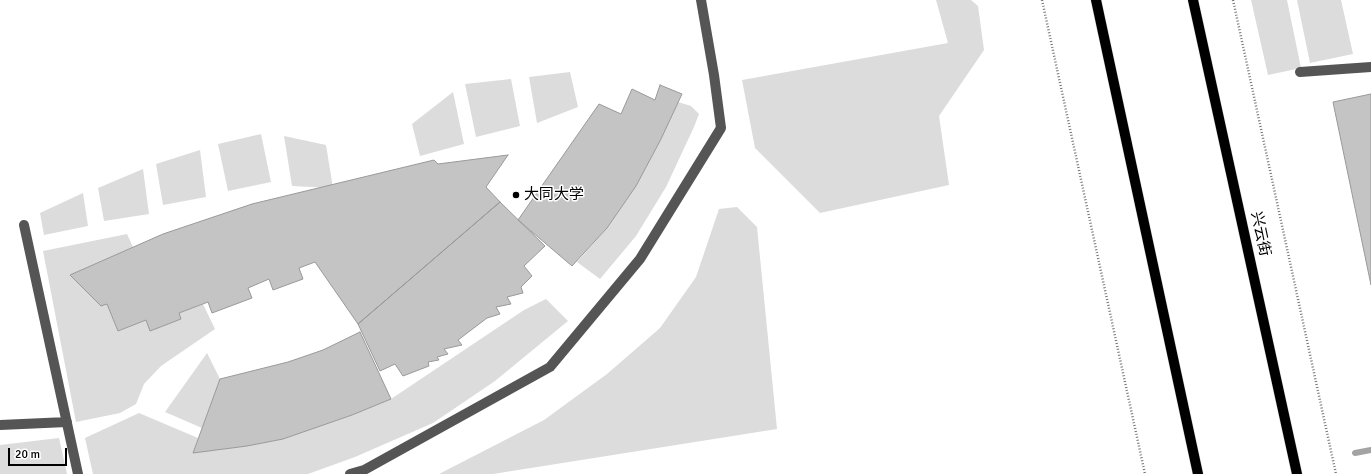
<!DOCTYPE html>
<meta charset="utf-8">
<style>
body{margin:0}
#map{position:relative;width:1371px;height:474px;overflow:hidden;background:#fff;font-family:Signika,sans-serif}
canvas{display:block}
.scale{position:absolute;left:8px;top:448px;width:59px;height:18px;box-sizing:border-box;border:2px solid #000;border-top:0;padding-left:5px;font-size:12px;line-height:14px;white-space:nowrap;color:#000;-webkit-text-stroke:3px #fff;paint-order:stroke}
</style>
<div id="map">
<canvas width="1371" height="474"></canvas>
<div class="scale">20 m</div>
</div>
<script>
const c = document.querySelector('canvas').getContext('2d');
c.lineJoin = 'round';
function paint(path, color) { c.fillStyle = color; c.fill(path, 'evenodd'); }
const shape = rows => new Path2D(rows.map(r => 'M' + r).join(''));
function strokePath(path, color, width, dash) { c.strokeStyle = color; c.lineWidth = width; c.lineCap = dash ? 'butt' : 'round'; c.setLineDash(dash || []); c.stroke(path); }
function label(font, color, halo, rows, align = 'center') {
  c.font = font + ' Signika,"Noto Sans SC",sans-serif'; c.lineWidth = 3; c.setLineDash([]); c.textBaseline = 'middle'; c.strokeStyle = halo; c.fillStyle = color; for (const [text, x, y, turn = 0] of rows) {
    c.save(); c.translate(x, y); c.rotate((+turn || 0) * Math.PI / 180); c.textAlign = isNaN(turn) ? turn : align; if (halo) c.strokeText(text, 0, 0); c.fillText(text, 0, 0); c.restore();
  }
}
paint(shape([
 [936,0,971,0,978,6,984,50,939,116,949,185,820,213,755,148,742,80,948,43],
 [1251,0,1287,0,1301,68,1268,75],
 [1297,0,1341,0,1353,54,1310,63],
 [570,72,578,107,537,123,529,77],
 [511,79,520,126,476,137,465,84],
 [453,92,464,144,420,156,412,124],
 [678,102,691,106,699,114,694,127,666,187,636,236,600,279,577,262,607,228,636,186,661,139],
 [261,134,271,182,228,191,218,144],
 [284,136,326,145,333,188,292,186],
 [200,150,206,197,163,205,156,164],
 [143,169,149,214,104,221,98,188],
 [83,193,88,226,44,235,40,213],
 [737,207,757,227,777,429,493,474,439,474,544,420,607,374,660,328,696,277,719,209],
 [127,234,133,247,71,275,101,306,107,304,118,331,146,320,150,331,181,319,179,313,203,304,215,329,161,366,144,384,136,404,120,413,76,422,43,251],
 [546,299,568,321,495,381,433,423,355,457,308,474,93,474,85,438,139,413,198,438,193,453,247,446,283,439,352,415,391,399,524,310],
 [207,353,220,379,202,428,165,412],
 [59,438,67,474,0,474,0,445]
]), '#dcdcdc');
strokePath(shape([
 [1355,453,1371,450]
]), '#a3a3a3', 6);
const building = shape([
 [660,85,682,94,661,139,636,186,607,228,572,266,518,220,599,104,621,114,632,89,655,100,660,85],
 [1371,94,1371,285,1333,102,1371,94],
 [508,155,486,187,500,202,358,324,315,262,299,268,303,279,273,290,269,279,248,288,252,298,212,313,208,302,179,313,181,319,150,331,146,320,118,331,107,304,101,306,70,275,163,234,252,204,434,160,438,164,508,155],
 [500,202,545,246,524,266,532,276,521,287,523,293,507,297,511,304,496,307,500,314,487,318,458,340,462,345,444,349,448,354,437,357,439,360,428,362,429,366,403,376,395,364,380,371,358,324,500,202],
 [360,332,391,399,352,415,283,439,247,446,193,453,220,379,288,362,323,350,360,332]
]);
paint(building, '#c4c4c4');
strokePath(building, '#999', 1);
const major = shape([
 [1096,0,1198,474],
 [1193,0,1297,474]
]);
strokePath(major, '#dbdbdb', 11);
strokePath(shape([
 [1042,0,1145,474],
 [1233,0,1336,474]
]), '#777', 2.5, [1, 2]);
strokePath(shape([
 [1300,72,1371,67],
 [24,225,78,474],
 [0,425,67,422],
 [350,474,364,470,550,367,640,259,721,128,714,75,701,0]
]), '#555', 10);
strokePath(major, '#000', 10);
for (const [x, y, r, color] of [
 [516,195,4,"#000"]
]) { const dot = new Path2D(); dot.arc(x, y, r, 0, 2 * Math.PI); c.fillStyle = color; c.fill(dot); strokePath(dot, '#fff', 1.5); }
label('15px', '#000', '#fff', [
 ["大同大学",524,195]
], 'left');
label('15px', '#000', '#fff', [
 ["兴云街",1260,234,78]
]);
</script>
